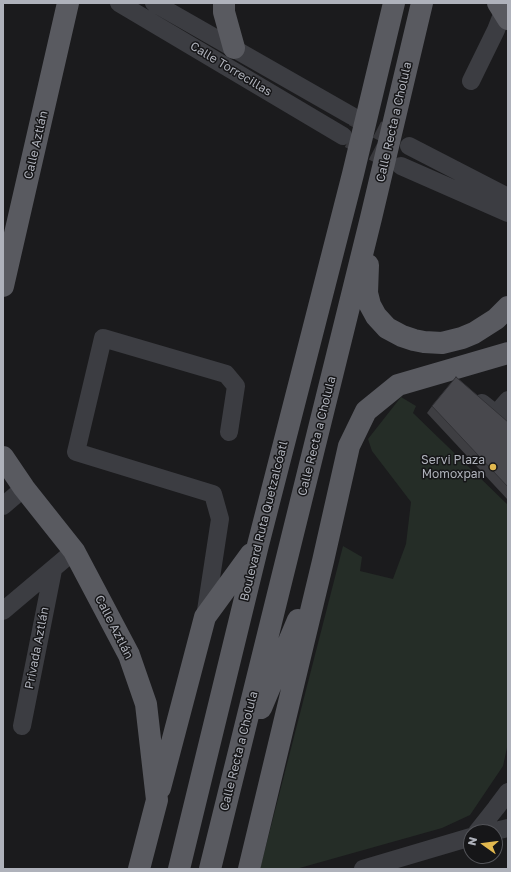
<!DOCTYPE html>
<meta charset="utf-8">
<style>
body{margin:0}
#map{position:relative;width:511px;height:872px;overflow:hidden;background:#1b1b1d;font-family:"Golos Text",sans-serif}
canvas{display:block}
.frame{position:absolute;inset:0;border:4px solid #afb2bb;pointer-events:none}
.north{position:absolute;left:463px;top:824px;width:40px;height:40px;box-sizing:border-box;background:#161618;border:1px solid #535459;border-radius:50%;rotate:284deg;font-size:11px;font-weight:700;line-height:16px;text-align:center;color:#afb2bb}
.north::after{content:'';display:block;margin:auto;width:14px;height:18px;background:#e1b84f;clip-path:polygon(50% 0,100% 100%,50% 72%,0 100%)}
</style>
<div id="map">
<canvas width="511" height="872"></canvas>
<div class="frame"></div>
<div class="north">N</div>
</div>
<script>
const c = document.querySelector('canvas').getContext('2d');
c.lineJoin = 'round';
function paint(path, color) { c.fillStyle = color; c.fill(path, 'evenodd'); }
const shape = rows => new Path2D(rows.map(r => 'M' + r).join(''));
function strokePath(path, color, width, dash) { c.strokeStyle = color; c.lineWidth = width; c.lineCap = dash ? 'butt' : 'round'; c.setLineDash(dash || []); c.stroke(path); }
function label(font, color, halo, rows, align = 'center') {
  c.font = font + ' "Golos Text",sans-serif'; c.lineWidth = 3; c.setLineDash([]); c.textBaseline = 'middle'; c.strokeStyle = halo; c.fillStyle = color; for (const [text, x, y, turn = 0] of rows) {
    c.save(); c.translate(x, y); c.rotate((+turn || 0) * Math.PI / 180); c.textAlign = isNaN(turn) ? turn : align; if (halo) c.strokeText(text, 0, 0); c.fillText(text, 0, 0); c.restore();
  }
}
paint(shape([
 [401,397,416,406,413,413,508,505,508,743,503,766,470,815,442,828,296,869,260,869,343,546,362,557,360,571,393,579,406,544,411,502,372,451,368,439]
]), '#252d27');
strokePath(shape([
 [353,117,401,142],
 [349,139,397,164]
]), '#39393d', 18, [18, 9]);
strokePath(shape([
 [119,3,343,136],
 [154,3,352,116],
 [471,81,496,30,503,12,508,6],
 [409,146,508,197],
 [401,166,508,213],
 [482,403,496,414,508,420],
 [496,414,508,400],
 [3,506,24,488],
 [3,611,74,551],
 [205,617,220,519,213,494,76,452,103,338,226,374,236,386,229,432],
 [22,726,53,570],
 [477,832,496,808,508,792],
 [491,832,508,828],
 [363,869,471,837]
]), '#3c3d42', 18);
strokePath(shape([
 [224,3,224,12,234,48],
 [498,3,508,19],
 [368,265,367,293,370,305,376,316,387,328,402,336,414,340,424,342,442,343,462,338,474,333,496,319,508,307],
 [3,286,68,3],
 [3,457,24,488,74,551,129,655,146,704,157,800,139,869],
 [261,708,298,620],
 [160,788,205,617,251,554],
 [179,869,258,545,353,174,394,3],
 [210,869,371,218,422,3],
 [249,869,323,561,349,446,366,411,398,385,508,353]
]), '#595a60', 22);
paint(shape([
 [432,406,508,422,508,500,427,413]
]), '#3e3e42');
const building = shape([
 [456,377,508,422,508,487,432,406,456,377]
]);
paint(building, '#48484d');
strokePath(building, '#323236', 1);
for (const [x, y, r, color] of [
 [493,467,4,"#e1b84f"]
]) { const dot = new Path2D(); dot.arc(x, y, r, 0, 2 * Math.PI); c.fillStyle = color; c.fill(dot); strokePath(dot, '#161618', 1.5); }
label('12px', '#afb2bb', '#161618', [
 ["Calle Torrecillas",231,69,31],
 ["Calle Recta a Cholula",394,122,-77],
 ["Calle Aztlán",36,145,-77],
 ["Calle Recta a Cholula",317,436,-76],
 ["Boulevard Ruta Quetzalcóatl",264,521,-76],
 ["Calle Aztlán",114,627,63],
 ["Privada Aztlán",37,648,-79],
 ["Calle Recta a Cholula",239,751,-76]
]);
label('12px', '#afb2bb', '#161618', [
 ["Servi Plaza",485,460],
 ["Momoxpan",485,474]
], 'right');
</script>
